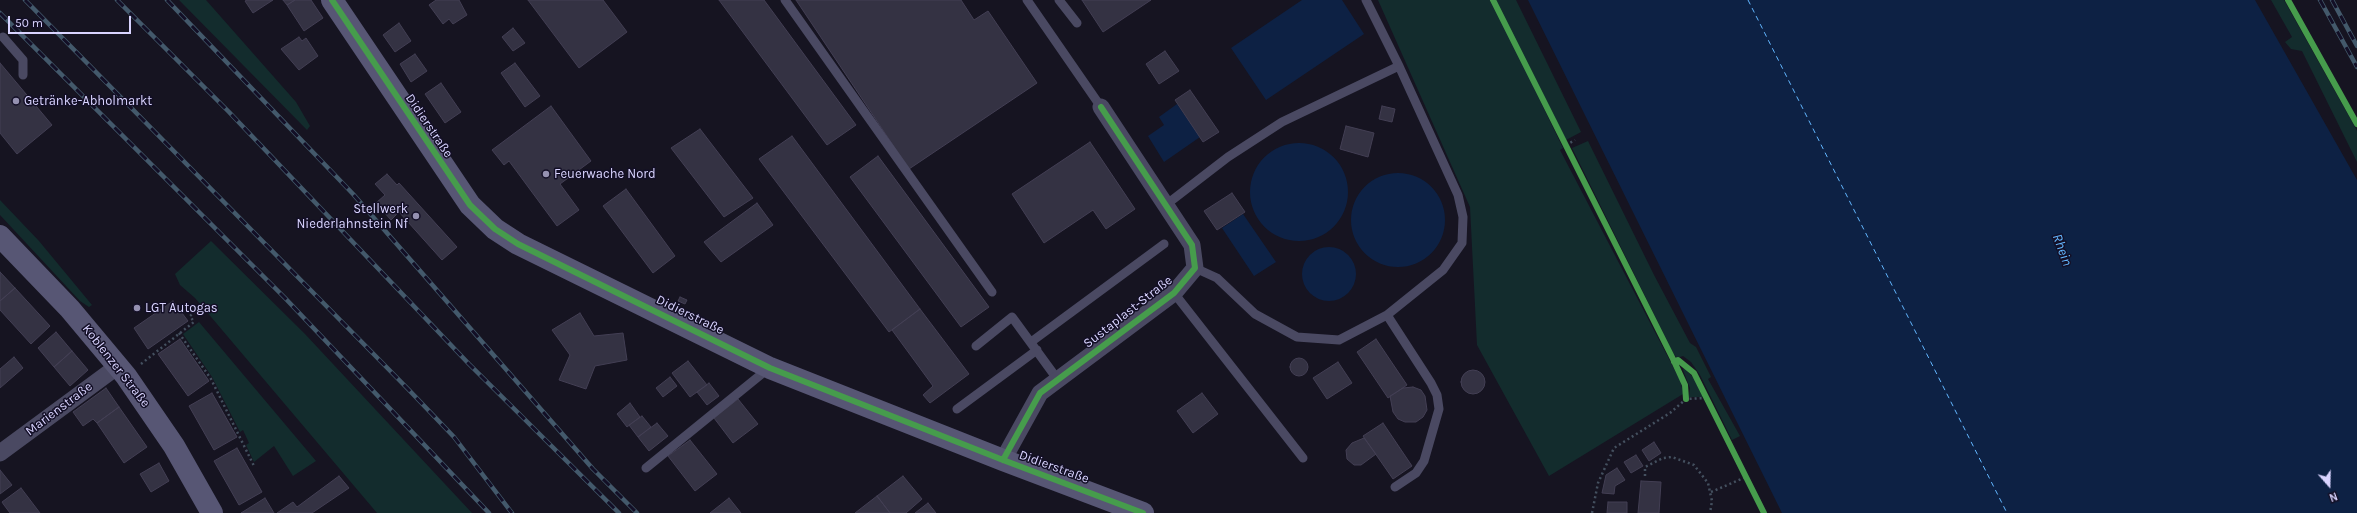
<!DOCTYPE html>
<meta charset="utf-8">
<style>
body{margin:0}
#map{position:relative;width:2357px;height:513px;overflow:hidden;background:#161421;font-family:Karla,sans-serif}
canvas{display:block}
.north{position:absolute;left:2309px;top:465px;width:40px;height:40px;-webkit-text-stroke:3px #130f26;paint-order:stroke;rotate:160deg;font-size:11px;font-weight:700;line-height:16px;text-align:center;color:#d9d4ff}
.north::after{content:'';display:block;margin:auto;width:14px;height:18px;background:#d9d4ff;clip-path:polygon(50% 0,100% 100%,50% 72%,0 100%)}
.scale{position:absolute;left:8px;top:16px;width:123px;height:18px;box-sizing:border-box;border:2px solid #d9d4ff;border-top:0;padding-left:5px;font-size:12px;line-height:14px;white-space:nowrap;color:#d9d4ff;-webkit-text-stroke:3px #130f26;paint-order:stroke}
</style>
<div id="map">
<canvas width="2357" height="513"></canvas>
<div class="north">N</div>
<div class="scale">50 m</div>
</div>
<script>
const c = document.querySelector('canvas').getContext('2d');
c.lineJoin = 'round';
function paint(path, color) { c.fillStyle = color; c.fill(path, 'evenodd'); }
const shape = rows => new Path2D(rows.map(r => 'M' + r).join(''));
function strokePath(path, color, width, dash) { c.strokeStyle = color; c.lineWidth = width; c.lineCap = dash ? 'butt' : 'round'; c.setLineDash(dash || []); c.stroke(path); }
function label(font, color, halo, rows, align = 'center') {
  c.font = font + ' Karla,sans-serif'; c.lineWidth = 3; c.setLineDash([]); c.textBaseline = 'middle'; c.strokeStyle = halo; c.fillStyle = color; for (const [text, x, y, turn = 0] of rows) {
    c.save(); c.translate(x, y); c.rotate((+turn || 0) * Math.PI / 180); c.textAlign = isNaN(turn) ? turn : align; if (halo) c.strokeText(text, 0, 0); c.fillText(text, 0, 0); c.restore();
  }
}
paint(shape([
 [179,0,206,0,296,102,310,126,307,130],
 [1378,0,1516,0,1581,132,1566,140,1534,78,1533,86,1563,148,1560,150,1681,382,1683,394,1549,476,1477,345,1470,207],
 [2271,0,2284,0,2355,127,2357,131,2357,162,2302,51,2291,49,2285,42,2292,37],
 [1588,141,1654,275,1690,343,1696,347,1711,377,1708,379,1740,436,1732,440,1700,375,1691,362,1683,356,1677,358,1673,353,1572,148],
 [0,200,39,241,92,305,89,307,80,301,0,215],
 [211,241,305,334,472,513,377,513,195,298,180,285,175,274],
 [199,322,316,461,293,476,274,446,254,462,246,445,249,443,243,430,240,432,212,377,183,334],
 [1684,368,1694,378,1703,397,1689,397,1690,388,1683,370]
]), '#132c2d');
paint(shape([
 [1302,0,1342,0,1364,34,1266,100,1231,48],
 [1528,0,2255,0,2357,180,2357,513,1782,513],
 [1177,104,1200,137,1164,162,1148,136,1164,125,1159,117],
 '1250 192a49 49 0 1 1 98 0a49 49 0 1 1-98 0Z',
 '1351 220a47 47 0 1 1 94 0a47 47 0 1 1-94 0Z',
 [1243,214,1276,262,1254,276,1222,228],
 '1302 274a27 27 0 1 1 54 0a27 27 0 1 1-54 0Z'
]), '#0d2144');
strokePath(shape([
 [1748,0,2007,513]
]), '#62b6ff', 1, [5, 4]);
const building = shape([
 [247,0,273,0,253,13,245,1,247,0],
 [283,0,295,0,287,5,283,0],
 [295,0,311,0,323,18,304,31,287,5,295,0],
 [436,0,459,0,467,15,453,24,449,19,443,24,429,5,436,0],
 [528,0,603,0,627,32,579,68,528,0],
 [719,0,764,0,856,125,827,145,719,0],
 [796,0,961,0,974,20,988,11,1037,83,909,169,796,0],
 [1082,0,1151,0,1103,32,1082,0],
 [399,23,411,41,395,52,383,35,399,23],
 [513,28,525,43,513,51,502,37,513,28],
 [299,37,302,41,306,38,318,56,299,70,281,49,299,37],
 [1165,51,1179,71,1159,84,1146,64,1165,51],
 [415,54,427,71,411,82,400,64,415,54],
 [0,63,52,125,17,154,0,133,0,63],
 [515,63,540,96,525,107,501,73,515,63],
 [441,83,461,112,445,123,425,94,441,83],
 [1190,90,1219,132,1203,142,1175,100,1190,90],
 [551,106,591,161,560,184,579,210,557,226,509,161,504,165,492,150,551,106],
 [1382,106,1395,109,1392,122,1379,119,1382,106],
 [1346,126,1374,133,1368,157,1340,149,1346,126],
 [700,129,753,198,724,217,671,148,700,129],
 [792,136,920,309,889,332,759,159,792,136],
 [1090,142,1135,209,1106,229,1093,210,1044,243,1012,194,1090,142],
 [878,156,989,307,961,327,850,177,878,156],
 [387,174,397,185,399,183,457,247,442,260,399,212,391,220,376,203,385,195,375,184,387,174],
 [626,189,675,256,653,273,603,206,626,189],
 [1232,193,1245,212,1217,230,1204,211,1232,193],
 [757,203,773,225,721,262,704,242,757,203],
 [0,272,15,288,0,301,0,272],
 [15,288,50,326,31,344,0,310,0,301,15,288],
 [680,297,687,300,685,304,678,301,680,297],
 [173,301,188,321,148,349,134,328,173,301],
 [920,309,969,374,930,403,923,395,933,386,892,330,920,309],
 [580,313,594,336,623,333,627,360,595,366,586,389,559,380,570,355,552,330,580,313],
 [56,332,72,351,54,367,38,348,56,332],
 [180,339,209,381,188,396,158,354,180,339],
 [1376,339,1407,385,1388,398,1357,352,1376,339],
 [72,351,88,370,70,386,54,367,72,351],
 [14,357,23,368,0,388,0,369,14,357],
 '1290 367a9 9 0 1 1 18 0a9 9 0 1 1-18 0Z',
 [688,361,707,385,690,397,672,373,688,361],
 [1338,362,1352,383,1327,399,1313,378,1338,362],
 '1461 382a12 12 0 1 1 24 0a12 12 0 1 1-24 0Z',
 [670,377,677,386,663,397,656,388,670,377],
 [709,383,719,396,707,405,697,392,709,383],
 [1413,387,1421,390,1425,396,1427,410,1423,417,1416,422,1405,422,1398,419,1393,412,1390,396,1403,388,1413,387],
 [106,388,119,407,97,423,93,419,83,426,73,412,106,388],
 [212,393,237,437,214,450,189,406,212,393],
 [1202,393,1218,414,1193,433,1177,411,1202,393],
 [738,399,758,424,733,443,714,418,738,399],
 [630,403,640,417,627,427,617,414,630,403],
 [119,407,147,447,124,463,97,423,119,407],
 [642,416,651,427,638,437,629,425,642,416],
 [657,423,668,436,649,451,638,437,657,423],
 [1383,423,1412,466,1393,479,1363,436,1383,423],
 [1364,438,1376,454,1361,465,1354,465,1347,459,1346,450,1352,443,1364,438],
 [690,440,717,474,695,491,668,456,690,440],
 [1654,442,1661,453,1649,461,1642,450,1654,442],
 [237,448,262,492,239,505,214,461,237,448],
 [1636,455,1643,466,1631,473,1624,462,1636,455],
 [159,463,169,481,151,492,140,474,159,463],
 [1617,468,1625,480,1615,486,1614,494,1602,493,1606,475,1617,468],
 [0,470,12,485,0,494,0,470],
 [339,476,349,488,312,513,277,513,293,502,297,507,339,476],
 [903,476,922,499,906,513,890,513,877,496,903,476],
 [1641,481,1661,482,1659,513,1638,513,1641,481],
 [21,488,40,513,10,513,4,505,2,502,21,488],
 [877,496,890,513,855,513,877,496],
 [265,498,274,513,241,513,265,498],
 [729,498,741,513,710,513,729,498],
 [1608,502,1627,502,1627,513,1607,513,1608,502],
 [928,503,936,513,915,513,928,503]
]);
paint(building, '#343243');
strokePath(building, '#433f54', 1);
strokePath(shape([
 [1566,145,1575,140],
 [179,333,211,379,254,466],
 [141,364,194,322,190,316,198,309],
 [1645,476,1645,467,1663,458,1672,457,1694,465,1708,483,1712,501,1710,513],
 [1711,492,1746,477],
 [1592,513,1598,483,1614,448,1670,413,1686,399,1707,398]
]), '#44505f', 2.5, [2, 3]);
strokePath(shape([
 [785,0,992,292],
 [1027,0,1101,107],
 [1059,0,1077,23],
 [3,37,23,60,23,75],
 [1167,204,1228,157,1282,122,1399,66],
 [1195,268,1217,278,1255,314,1297,337,1339,340,1387,315,1443,270,1462,243,1463,217,1458,195,1399,66,1366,0],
 [1174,293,1303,458],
 [1387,315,1431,383,1437,395,1439,409,1424,461,1416,473,1395,487],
 [1031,342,1164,244],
 [976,346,1012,317,1058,380],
 [957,409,1037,350],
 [646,468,769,368]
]), '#4a4962', 9);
strokePath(shape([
 [0,453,118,366],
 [1003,460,1040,393,1174,293,1195,268,1192,245,1101,107]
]), '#4a4962', 17);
strokePath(shape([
 [332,0,470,205,495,229,518,244,770,368,1003,460,1143,513],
 [0,236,70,309,126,376,174,446,212,513]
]), '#575674', 22);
const rail = shape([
 [25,0,408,389,454,437,512,513],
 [117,0,229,112,469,364,619,513],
 [167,0,353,194,593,469,637,513],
 [2320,0,2357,67],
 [2332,0,2357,46],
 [0,13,285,298,489,513]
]);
strokePath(rail, '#43596b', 4.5);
strokePath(rail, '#130f26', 3, [9]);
strokePath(shape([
 [332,0,470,205,495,229,518,244,770,368,1003,460,1143,513],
 [1493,0,1673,359,1685,385,1686,399],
 [2288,0,2357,124],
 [1674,362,1678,360,1694,373,1764,513],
 [1003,460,1040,393,1174,293,1195,268,1192,245,1101,107]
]), '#469c4c', 6);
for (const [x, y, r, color] of [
 [16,101,4,"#9591b1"],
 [546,174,4,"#9591b1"],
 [416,216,4,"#9591b1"],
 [137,308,4,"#9591b1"]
]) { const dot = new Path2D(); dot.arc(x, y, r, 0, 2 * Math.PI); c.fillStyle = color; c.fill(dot); strokePath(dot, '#130f26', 1.5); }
label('13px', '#d9d4ff', '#130f26', [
 ["Getränke-Abholmarkt",24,101],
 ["Feuerwache Nord",554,174],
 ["Stellwerk",408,209,"right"],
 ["Niederlahnstein Nf",408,224,"right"],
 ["LGT Autogas",145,308]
], 'left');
label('13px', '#d9d4ff', '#130f26', [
 ["Didierstraße",429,126,56],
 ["Sustaplast-Straße",1128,312,-38],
 ["Didierstraße",690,315,26],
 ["Koblenzer Straße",116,366,52],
 ["Marienstraße",59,409,-37],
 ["Didierstraße",1054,467,20]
]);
label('italic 14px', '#62b6ff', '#130f26', [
 ["Rhein",2062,250,70]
]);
</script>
